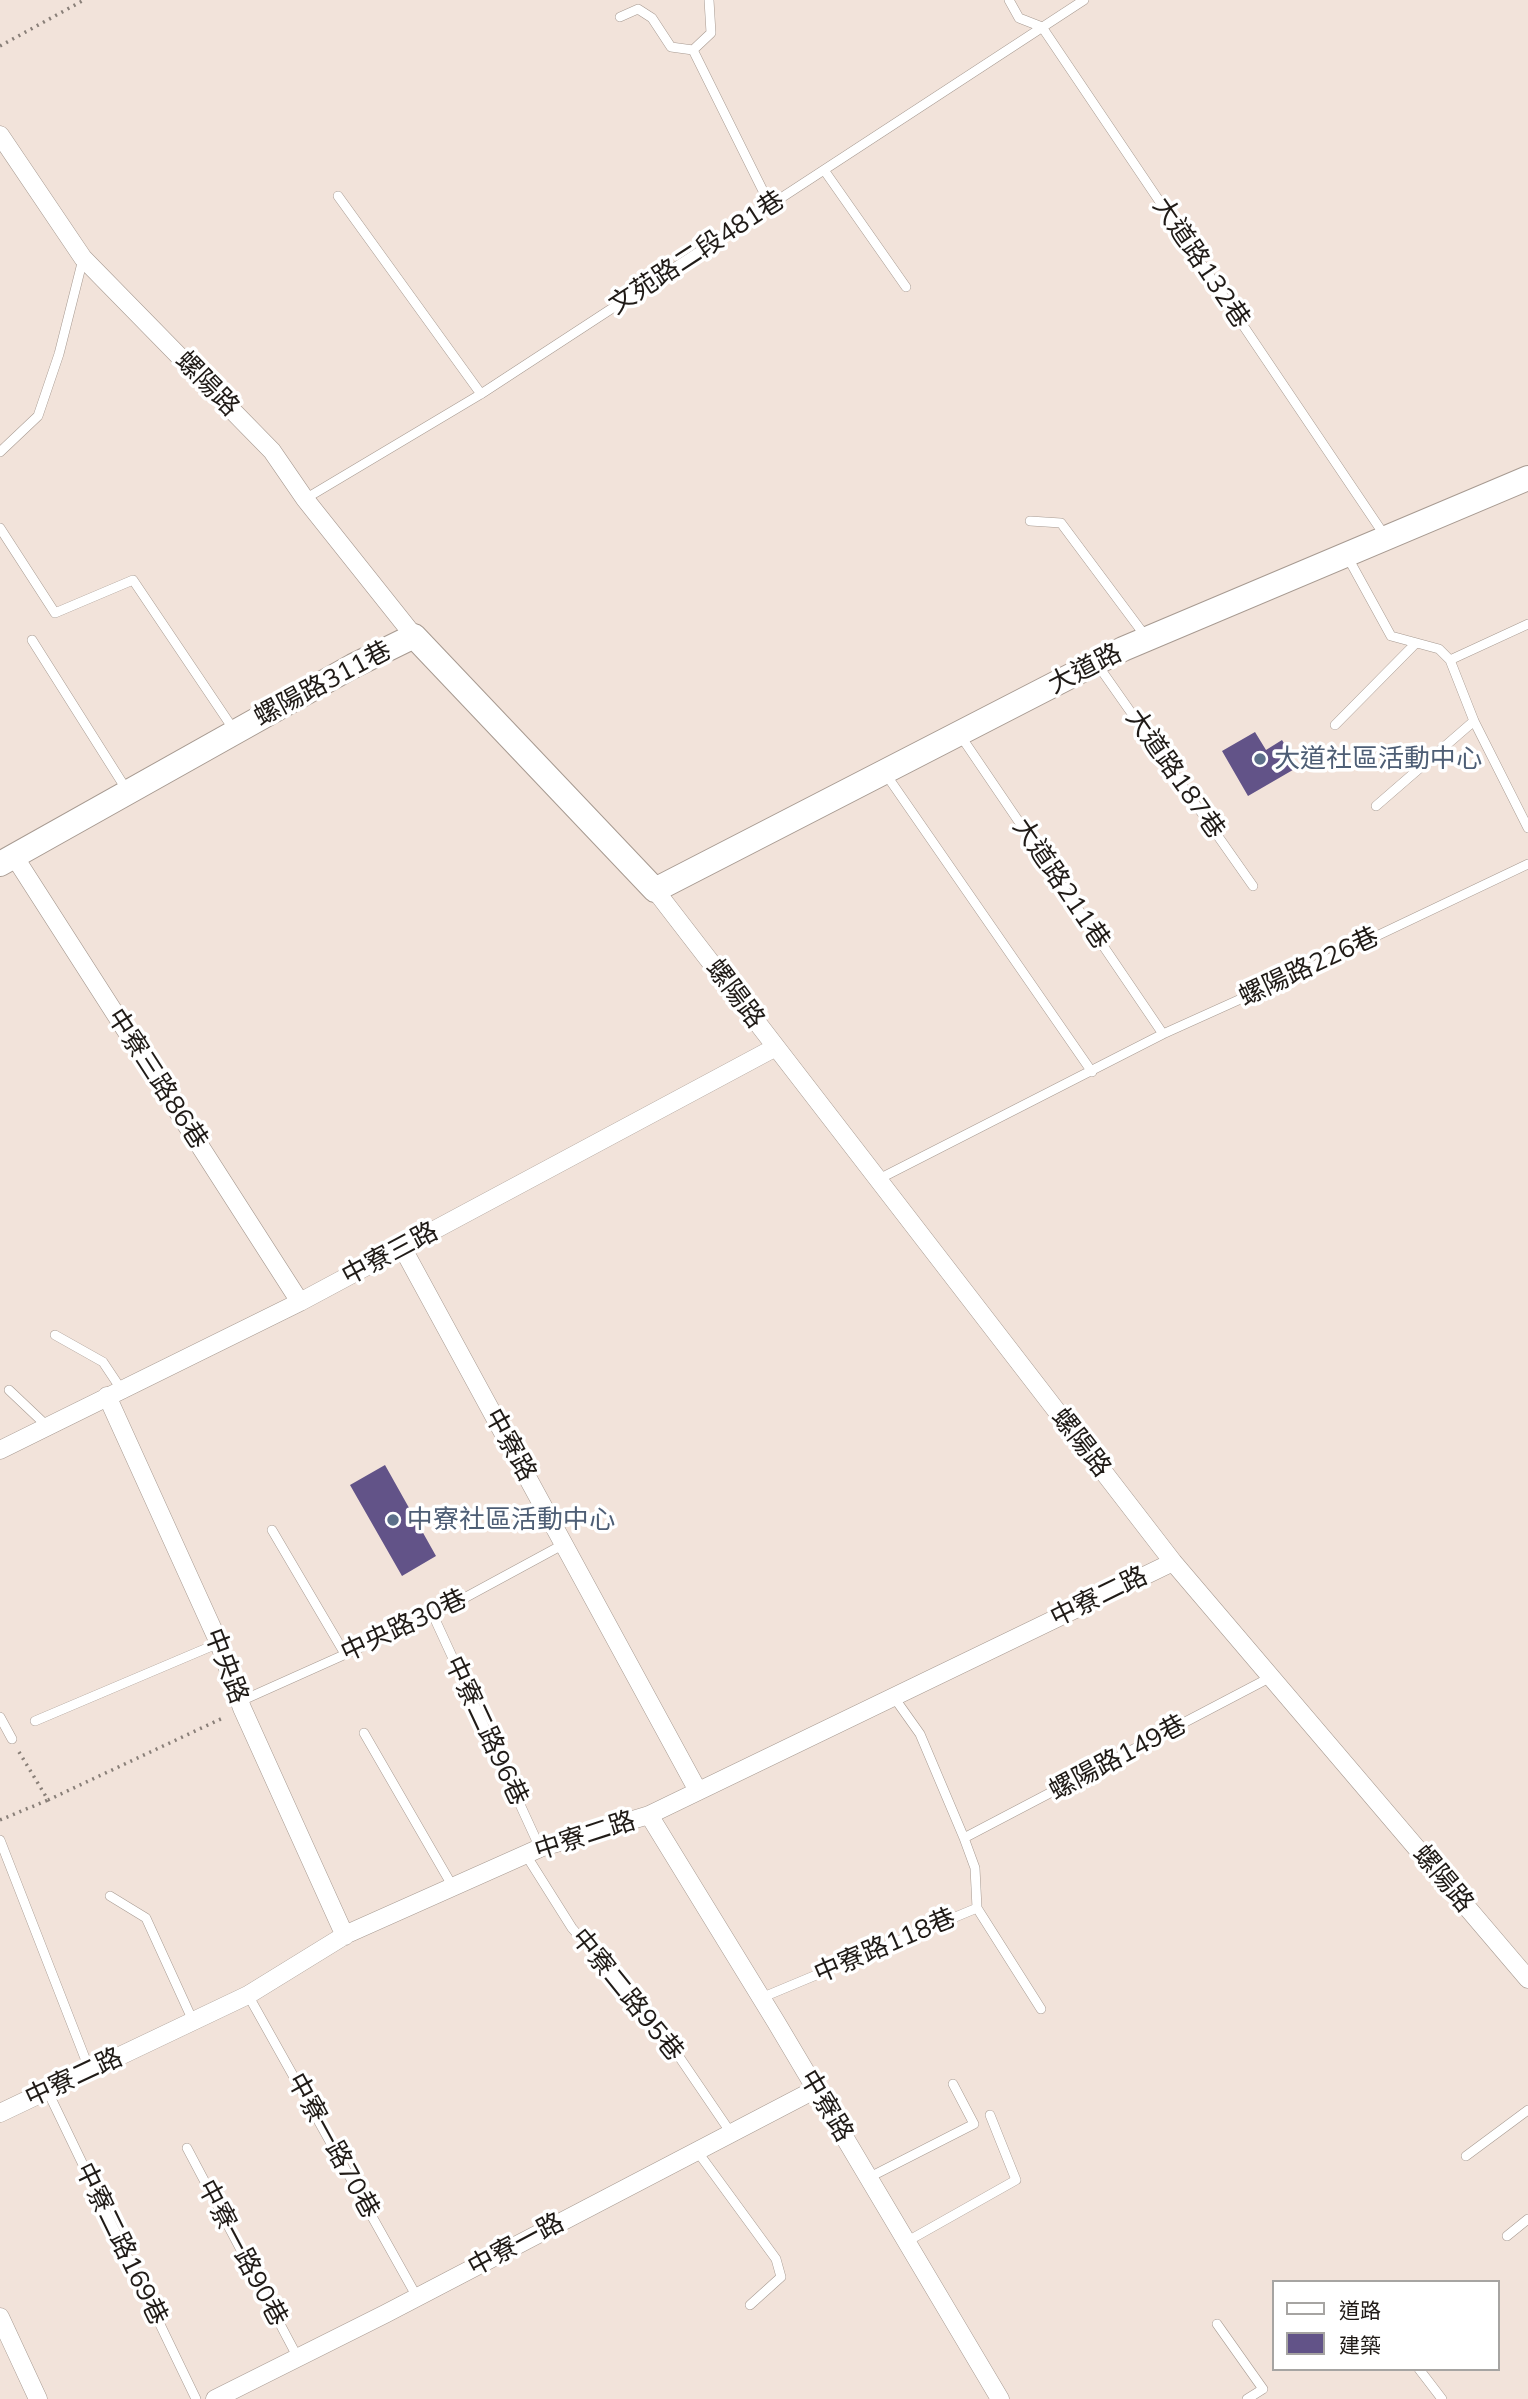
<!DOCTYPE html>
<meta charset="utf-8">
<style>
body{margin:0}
#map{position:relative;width:1528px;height:2399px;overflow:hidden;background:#f2e3da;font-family:Mulish,"Noto Sans TC",sans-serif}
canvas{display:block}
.legend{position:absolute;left:1272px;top:2280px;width:228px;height:91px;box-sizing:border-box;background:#fff;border:2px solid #a6a4a2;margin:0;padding:9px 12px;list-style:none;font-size:21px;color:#201b17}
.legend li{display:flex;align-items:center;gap:14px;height:35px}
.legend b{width:35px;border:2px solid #a6a4a2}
</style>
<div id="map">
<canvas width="1528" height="2399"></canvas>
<ul class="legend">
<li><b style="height:9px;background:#fff"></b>道路</li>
<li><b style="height:19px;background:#625388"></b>建築</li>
</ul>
</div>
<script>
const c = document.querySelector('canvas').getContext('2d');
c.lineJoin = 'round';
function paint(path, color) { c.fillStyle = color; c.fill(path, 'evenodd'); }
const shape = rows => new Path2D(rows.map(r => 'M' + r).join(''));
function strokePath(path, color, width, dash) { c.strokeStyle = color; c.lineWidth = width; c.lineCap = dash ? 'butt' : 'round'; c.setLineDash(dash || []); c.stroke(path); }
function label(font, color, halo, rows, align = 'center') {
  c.font = font + ' Mulish,"Noto Sans TC",sans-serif'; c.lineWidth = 7; c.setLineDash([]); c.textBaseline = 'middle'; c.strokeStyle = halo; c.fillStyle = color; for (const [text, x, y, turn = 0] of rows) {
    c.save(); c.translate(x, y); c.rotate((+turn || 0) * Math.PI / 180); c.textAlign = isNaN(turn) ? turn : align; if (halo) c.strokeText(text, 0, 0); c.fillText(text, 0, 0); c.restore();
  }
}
paint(shape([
 [1255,732,1266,750,1282,740,1298,767,1248,796,1222,751],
 [385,1465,436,1556,402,1576,350,1485]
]), '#625388');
const lane = shape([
 [709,0,711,33,693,50,770,205],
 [1009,0,1019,18,1042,27,1385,536],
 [620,17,638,9,652,18,671,47,693,50],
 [824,170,906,287],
 [338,196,481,394],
 [0,452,38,416,59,354,83,259],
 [305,499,481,394,1084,0],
 [1030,521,1061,523,1146,637],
 [0,528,55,613,133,580,234,730],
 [1347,556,1391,636,1439,649,1450,660,1474,721,1528,828],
 [32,640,128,792],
 [1450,660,1528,624],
 [1097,664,1253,886],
 [1335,725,1416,643],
 [960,735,1163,1034],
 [885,773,1092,1072],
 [1376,806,1474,721],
 [877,1180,1163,1034,1305,970,1528,864],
 [55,1335,103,1362,121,1389],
 [9,1390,47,1426],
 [272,1530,345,1654],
 [433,1615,540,1848],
 [893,1696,920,1734,964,1838,975,1868,977,1908],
 [241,1701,433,1615,564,1544],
 [0,1717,12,1739],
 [35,1721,219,1643],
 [364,1733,453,1887],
 [964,1838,1271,1677],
 [0,1840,90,2071],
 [526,1855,572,1928,665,2036,731,2133],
 [110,1896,146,1918,193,2021],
 [248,1995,417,2297],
 [761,1998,977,1908,1041,2009],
 [47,2090,196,2399],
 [187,2148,298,2358],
 [697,2151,776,2259,781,2277,750,2305],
 [1466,2156,1528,2110],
 [868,2178,974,2124,953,2084],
 [1507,2236,1528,2219],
 [906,2242,1016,2180,990,2115],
 [1217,2324,1263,2389,1247,2399],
 [1419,2369,1442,2399]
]);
const street = shape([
 [0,135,83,258,272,451,305,499,414,636],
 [14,856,300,1302],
 [655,890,1173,1562,1528,1979],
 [402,1247,698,1791],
 [107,1396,219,1643,242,1708,345,1936],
 [0,1450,300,1302,776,1047],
 [649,1815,776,2022,1000,2399],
 [0,2113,248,1995,347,1934,540,1848,649,1815,1173,1562],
 [0,2317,38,2399],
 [215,2399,385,2314,816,2089]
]);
const secondary = shape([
 [0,864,353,666,414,636,655,890,1123,649,1528,478]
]);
strokePath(lane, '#a79a91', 10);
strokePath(street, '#a79a91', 19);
strokePath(secondary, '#a79a91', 26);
strokePath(shape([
 [0,46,84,0],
 [19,1752,48,1800,225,1717],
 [0,1820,48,1800]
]), '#897f78', 3.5, [2, 5]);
strokePath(lane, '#fff', 9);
strokePath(street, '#fff', 18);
strokePath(secondary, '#fff', 24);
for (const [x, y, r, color] of [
 [1260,759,7,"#5c6f8a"],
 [393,1520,7,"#5c6f8a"]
]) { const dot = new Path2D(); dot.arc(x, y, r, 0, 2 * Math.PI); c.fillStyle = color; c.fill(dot); strokePath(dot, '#fff', 2.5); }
label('26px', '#201b17', '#fff', [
 ["文苑路二段481巷",697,253,-33],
 ["大道路132巷",1201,263,56],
 ["螺陽路",207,384,46],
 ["大道路",1085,669,-27],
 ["螺陽路311巷",323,684,-28],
 ["大道路187巷",1175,774,55],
 ["大道路211巷",1061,884,56],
 ["螺陽路226巷",1309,967,-25],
 ["螺陽路",735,994,53],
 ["中寮三路86巷",157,1079,57],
 ["中寮三路",390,1254,-28],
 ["螺陽路",1081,1443,52],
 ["中寮路",510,1445,61],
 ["中寮二路",1099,1597,-26],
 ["中央路30巷",404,1626,-25],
 ["中央路",226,1666,69],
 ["中寮二路96巷",486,1731,65],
 ["螺陽路149巷",1118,1758,-28],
 ["中寮二路",585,1836,-18],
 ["螺陽路",1443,1879,50],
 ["中寮路118巷",885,1946,-23],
 ["中寮二路95巷",627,1995,51],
 ["中寮二路",74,2078,-25],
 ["中寮路",826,2106,59],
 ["中寮一路70巷",333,2146,61],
 ["中寮二路169巷",121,2244,64],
 ["中寮一路",516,2245,-28],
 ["中寮一路90巷",242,2253,62]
]);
label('26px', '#4e5e75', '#fff', [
 ["大道社區活動中心",1274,759],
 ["中寮社區活動中心",407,1520]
], 'left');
</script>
